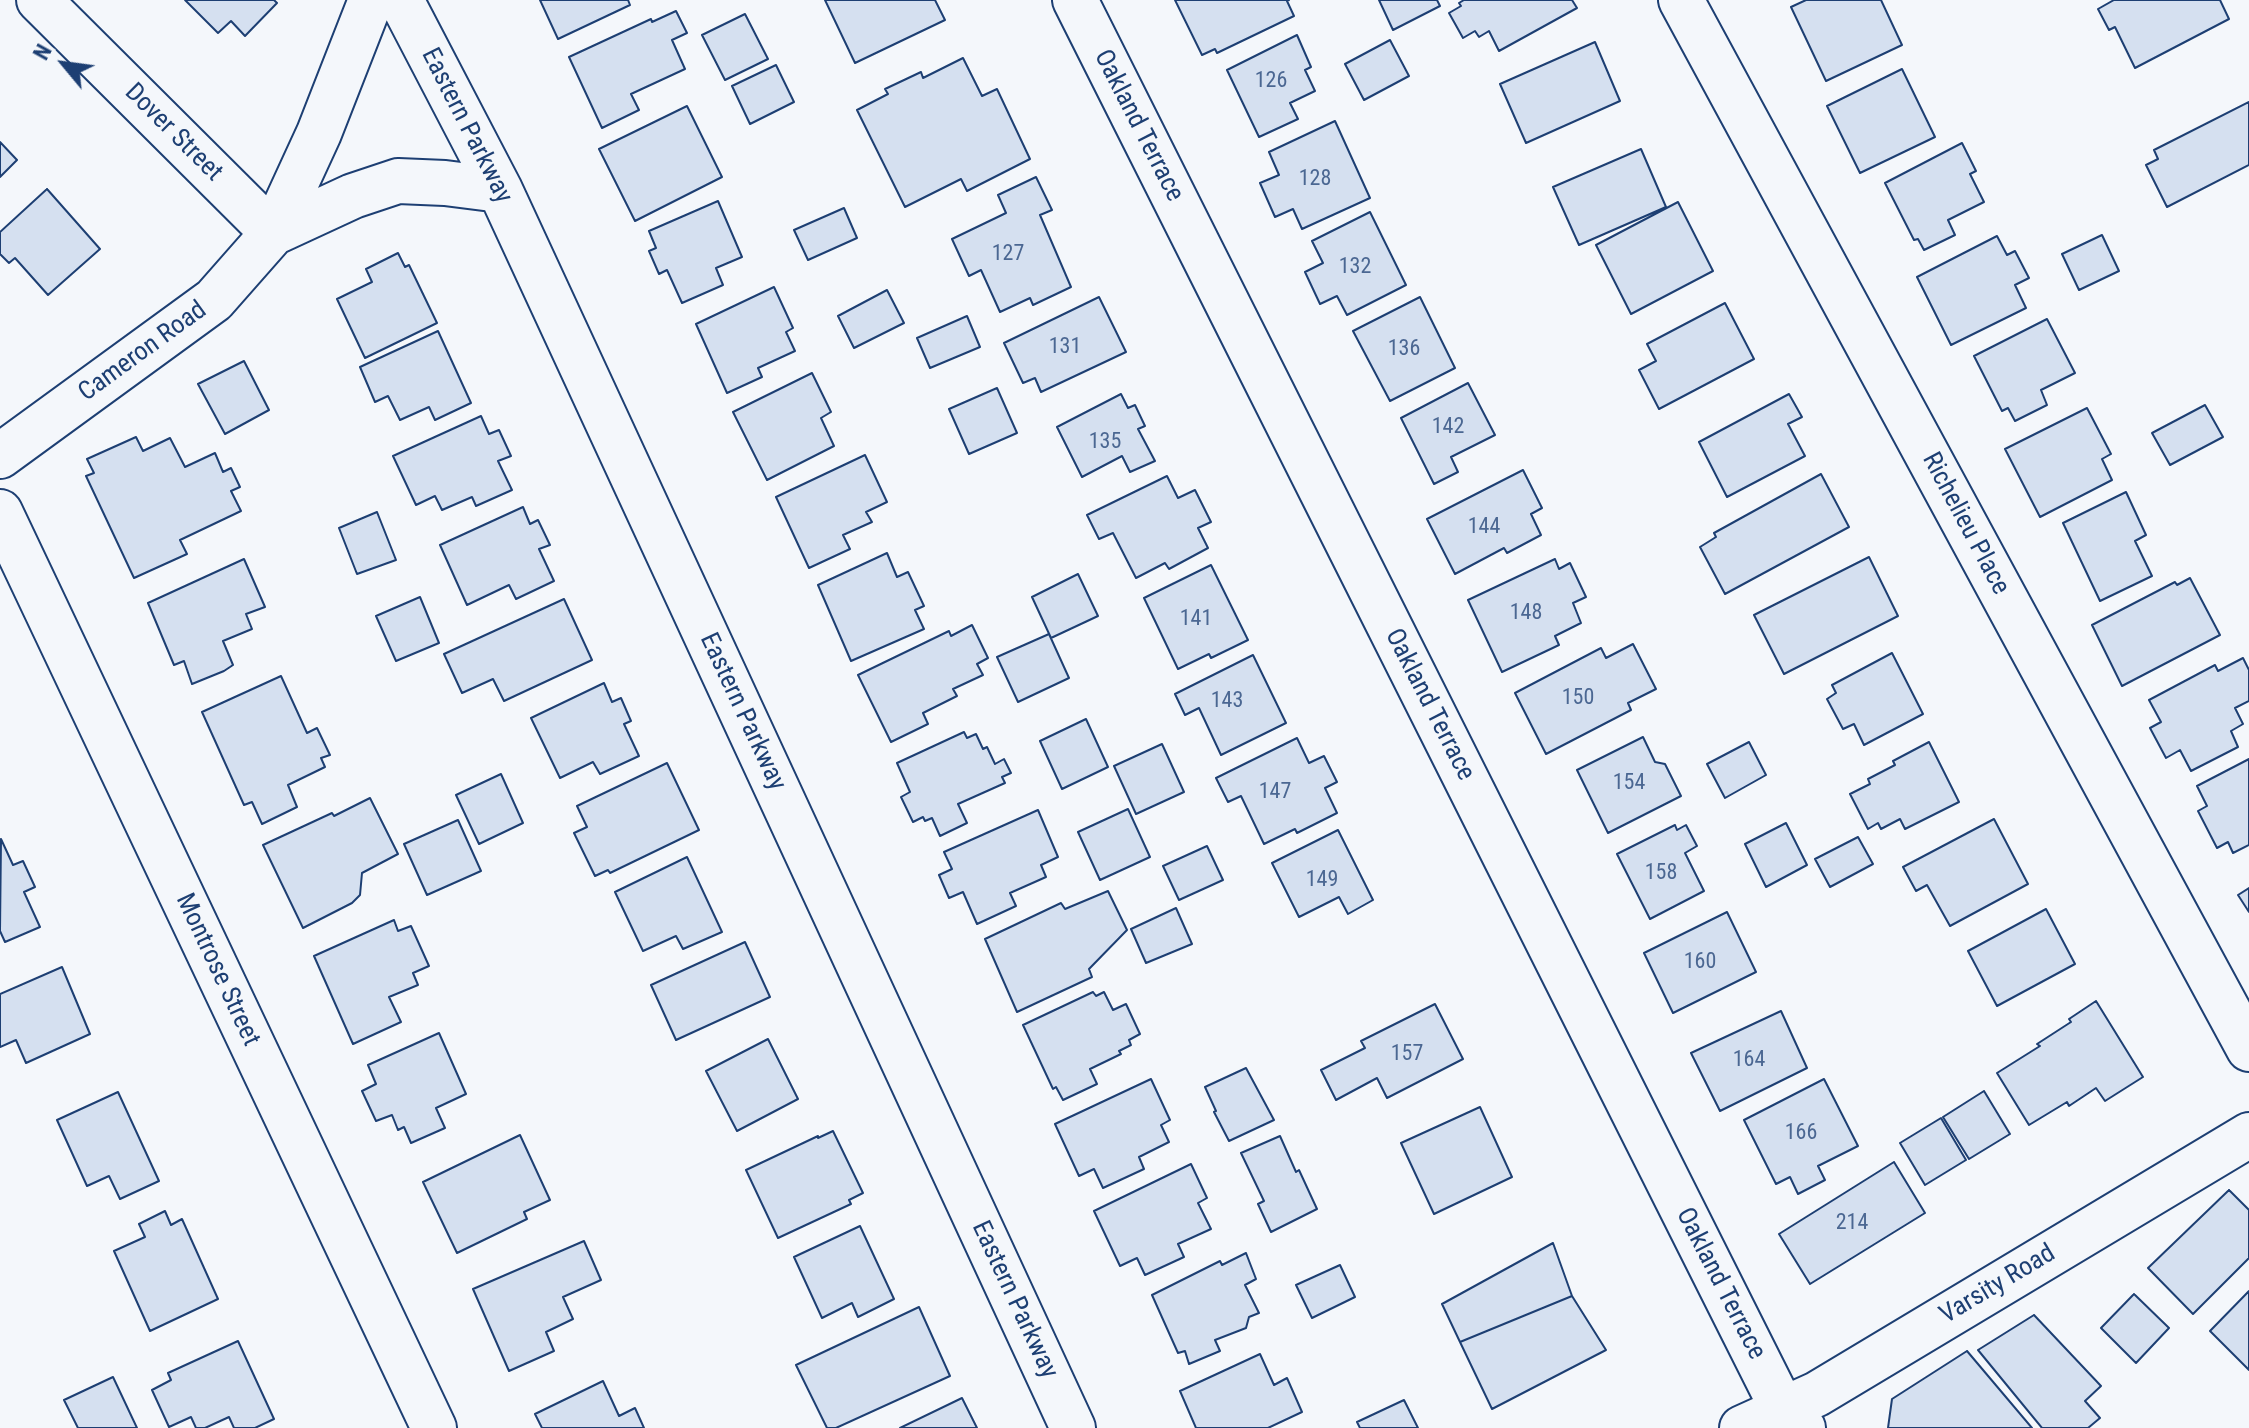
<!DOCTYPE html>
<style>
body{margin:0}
#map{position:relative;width:2249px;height:1428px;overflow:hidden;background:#f4f7fb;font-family:"Roboto Condensed",sans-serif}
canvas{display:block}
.north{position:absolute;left:24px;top:24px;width:80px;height:80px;-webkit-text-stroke:6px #f4f7fb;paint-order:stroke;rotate:299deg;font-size:22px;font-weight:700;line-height:32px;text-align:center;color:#1d3f73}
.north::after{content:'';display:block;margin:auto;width:28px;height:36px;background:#1d3f73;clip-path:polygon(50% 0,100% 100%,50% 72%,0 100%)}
</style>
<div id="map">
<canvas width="2249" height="1428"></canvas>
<div class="north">N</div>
</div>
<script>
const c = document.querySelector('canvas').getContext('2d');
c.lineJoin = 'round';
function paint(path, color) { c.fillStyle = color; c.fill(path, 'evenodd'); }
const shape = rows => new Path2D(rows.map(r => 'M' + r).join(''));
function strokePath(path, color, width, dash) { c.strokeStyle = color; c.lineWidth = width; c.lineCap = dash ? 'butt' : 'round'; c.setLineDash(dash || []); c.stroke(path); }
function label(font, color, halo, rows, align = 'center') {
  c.font = font + ' "Roboto Condensed",sans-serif'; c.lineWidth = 6; c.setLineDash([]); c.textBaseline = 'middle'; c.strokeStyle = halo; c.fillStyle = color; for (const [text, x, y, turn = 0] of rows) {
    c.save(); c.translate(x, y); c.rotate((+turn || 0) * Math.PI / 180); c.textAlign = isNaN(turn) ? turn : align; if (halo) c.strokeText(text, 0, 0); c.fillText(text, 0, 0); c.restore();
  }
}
const building = shape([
 [185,0,274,0,277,3,245,36,231,21,218,33,185,0],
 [540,0,628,0,630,5,558,39,540,0],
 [825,0,935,0,945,20,855,63,825,0],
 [1175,0,1289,0,1287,1,1294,16,1217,53,1215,49,1202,55,1175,0],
 [1379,0,1437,0,1440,6,1393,30,1379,0],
 [1464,0,1572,0,1577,8,1499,51,1489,31,1479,37,1475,31,1463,38,1449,13,1461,6,1459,3,1464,0],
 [1806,0,1881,0,1902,45,1826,81,1791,7,1806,0],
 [2114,0,2220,0,2229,19,2135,68,2115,27,2109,30,2098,9,2114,0],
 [676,11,687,33,672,40,685,69,631,94,639,110,602,128,569,57,651,19,652,22,676,11],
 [745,14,768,59,725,80,702,35,745,14],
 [1297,35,1311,67,1305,70,1315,91,1290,103,1298,119,1259,137,1227,70,1297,35],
 [1390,40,1409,76,1364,100,1345,64,1390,40],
 [1595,42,1620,101,1526,143,1500,84,1595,42],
 [963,58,982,96,997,89,1030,159,967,191,961,179,905,207,857,110,888,94,885,89,921,72,923,78,963,58],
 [776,65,794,102,750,124,732,86,776,65],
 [1902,69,1935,137,1860,173,1827,106,1902,69],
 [2249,102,2249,165,2167,207,2146,165,2158,159,2154,150,2249,102],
 [687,106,722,177,635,221,599,149,687,106],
 [1335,121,1370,198,1302,229,1293,209,1275,217,1260,183,1279,175,1269,152,1335,121],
 [0,142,17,160,0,177,0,142],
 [1962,143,1976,171,1970,174,1984,202,1948,220,1955,235,1924,250,1918,239,1914,240,1885,183,1962,143],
 [1641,149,1666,207,1579,245,1553,187,1641,149],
 [1036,177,1052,210,1040,215,1071,287,1033,305,1030,298,1000,312,981,270,969,276,952,239,1006,213,998,195,1036,177],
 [47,189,100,249,48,295,15,258,9,263,0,254,0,232,47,189],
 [718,201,742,257,716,268,723,285,682,303,667,270,659,274,649,251,656,248,649,231,718,201],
 [1678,202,1713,271,1631,314,1596,245,1678,202],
 [844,208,857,238,808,260,794,230,844,208],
 [1370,212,1406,285,1347,315,1337,296,1320,304,1305,272,1323,263,1312,241,1370,212],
 [2102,235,2119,271,2079,290,2062,254,2102,235],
 [1997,236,2007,255,2015,251,2029,278,2015,285,2026,308,1951,345,1917,277,1997,236],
 [398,253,405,267,409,265,437,323,365,358,337,299,372,282,366,269,398,253],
 [774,287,793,328,786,332,795,351,758,368,762,377,727,393,696,324,774,287],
 [887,290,904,323,854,348,838,316,887,290],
 [1099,297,1126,352,1041,392,1035,378,1023,383,1004,343,1099,297],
 [1420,297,1455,368,1390,401,1353,331,1420,297],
 [1725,303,1754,359,1659,409,1639,370,1656,361,1647,344,1725,303],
 [967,316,980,347,930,368,917,338,967,316],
 [2047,319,2075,373,2041,390,2047,405,2015,421,2008,408,2002,411,1974,356,2047,319],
 [438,331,471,403,435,420,429,407,400,420,388,396,375,402,360,367,438,331],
 [244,361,269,410,225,434,198,384,244,361],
 [812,373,831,412,821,418,834,446,767,480,733,412,812,373],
 [1468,383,1495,435,1451,457,1458,472,1434,484,1401,418,1468,383],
 [997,388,1017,433,969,454,949,409,997,388],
 [1121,394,1128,408,1135,405,1145,426,1138,429,1155,461,1130,472,1122,456,1082,477,1057,427,1121,394],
 [1789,394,1802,417,1788,424,1805,456,1727,497,1699,442,1789,394],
 [2205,405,2223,437,2170,465,2152,433,2205,405],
 [2087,408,2111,454,2102,459,2112,480,2040,517,2005,449,2087,408],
 [481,416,489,434,499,430,511,456,498,461,512,490,476,506,472,497,442,510,435,496,416,505,393,456,481,416],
 [136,437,143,451,170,438,185,467,215,453,223,472,231,468,240,487,231,491,241,511,180,540,187,554,134,578,86,476,94,473,87,459,136,437],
 [865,455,887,502,866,512,872,522,843,535,850,549,809,568,776,497,865,455],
 [1523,470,1542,508,1531,514,1541,535,1507,553,1504,548,1455,574,1427,519,1523,470],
 [1821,474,1849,527,1725,594,1700,547,1716,537,1714,533,1821,474],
 [1167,476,1178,498,1195,490,1211,522,1198,528,1208,548,1169,569,1165,563,1136,578,1113,533,1099,539,1087,515,1167,476],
 [2126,492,2146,535,2135,541,2152,576,2100,601,2063,523,2126,492],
 [523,507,530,524,538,520,550,545,539,549,554,581,516,599,509,585,467,605,440,545,523,507],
 [377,512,396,560,357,574,339,528,377,512],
 [887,553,897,577,908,572,924,606,915,610,924,629,851,661,818,585,887,553],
 [1869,557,1898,616,1784,674,1754,615,1869,557],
 [244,559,265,607,246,614,252,629,223,641,233,665,224,671,192,684,184,661,174,665,148,603,244,559],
 [1555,559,1559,569,1570,563,1586,597,1573,603,1581,623,1555,636,1559,645,1502,672,1468,600,1555,559],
 [1211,565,1248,640,1211,658,1209,654,1178,669,1144,598,1211,565],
 [1078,574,1098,616,1051,638,1032,597,1078,574],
 [2190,578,2220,635,2122,686,2092,625,2175,582,2177,585,2190,578],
 [420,597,439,643,396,661,376,616,420,597],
 [564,599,592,660,504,701,493,679,462,693,444,654,564,599],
 [972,625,988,658,977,664,983,675,953,689,957,696,923,713,928,724,891,742,858,675,949,631,951,636,972,625],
 [1049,634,1069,678,1018,702,997,657,1049,634],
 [1633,644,1656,689,1628,703,1631,710,1546,754,1515,693,1601,648,1606,658,1633,644],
 [1892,653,1923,714,1864,745,1854,724,1843,729,1827,699,1836,693,1832,685,1892,653],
 [1253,655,1286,723,1221,755,1199,708,1185,715,1175,694,1253,655],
 [2243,658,2249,670,2249,701,2235,708,2243,724,2231,731,2238,747,2191,771,2180,750,2166,758,2150,728,2161,722,2149,700,2215,665,2218,671,2243,658],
 [281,676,307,733,317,728,330,755,321,758,325,767,288,785,297,807,262,824,252,802,244,805,202,712,281,676],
 [604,683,612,702,621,698,631,721,624,724,639,756,600,774,593,762,560,778,531,718,604,683],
 [1086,719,1108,767,1062,789,1040,741,1086,719],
 [964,732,967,738,976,734,983,749,987,747,995,764,1004,759,1011,773,1002,777,1005,783,958,804,967,823,940,836,932,818,925,821,923,817,913,822,901,797,910,792,897,763,964,732],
 [1643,737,1655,762,1665,764,1681,796,1608,833,1577,770,1643,737],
 [1297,738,1309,763,1324,756,1337,782,1325,788,1337,813,1297,833,1295,829,1264,844,1241,796,1228,802,1216,778,1297,738],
 [1749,742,1766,775,1725,798,1707,764,1749,742],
 [1929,742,1959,802,1905,829,1900,819,1881,829,1878,823,1868,829,1850,794,1870,784,1868,779,1895,765,1893,761,1929,742],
 [1162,744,1184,792,1136,814,1114,766,1162,744],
 [2249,759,2249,845,2233,853,2228,842,2217,848,2198,811,2207,806,2197,786,2249,759],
 [667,763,699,830,610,873,608,870,595,876,574,833,587,827,577,806,667,763],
 [501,774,523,823,479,844,456,795,501,774],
 [370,798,398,854,362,873,360,895,352,903,303,928,263,845,332,813,334,816,370,798],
 [1128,809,1150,857,1100,880,1078,832,1128,809],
 [1038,810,1058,857,1041,865,1046,877,1010,893,1016,906,977,924,963,892,949,898,939,875,952,869,944,852,1038,810],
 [1994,819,2028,884,1950,926,1927,885,1916,891,1903,867,1994,819],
 [458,820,481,871,427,895,404,844,458,820],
 [1786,823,1807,865,1766,887,1745,844,1786,823],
 [1675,825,1677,830,1686,825,1697,846,1685,853,1704,891,1650,919,1617,854,1675,825],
 [1338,830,1373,900,1348,914,1339,897,1299,917,1272,863,1338,830],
 [1858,837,1873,864,1830,887,1815,859,1858,837],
 [1,839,13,865,23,861,35,887,24,892,40,927,5,942,0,931,1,839],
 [1207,846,1223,880,1179,900,1163,866,1207,846],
 [687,857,722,932,683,949,676,936,643,951,615,892,687,857],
 [2249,888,2249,912,2238,895,2249,888],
 [1108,891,1127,930,1089,969,1092,977,1017,1012,985,939,1061,903,1065,909,1108,891],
 [1176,908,1192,944,1146,963,1131,929,1176,908],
 [2046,909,2075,964,1997,1006,1968,951,2046,909],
 [1727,912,1756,972,1673,1013,1644,953,1727,912],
 [394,920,398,931,411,926,429,966,413,973,418,985,389,997,401,1022,353,1044,314,956,394,920],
 [745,942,770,997,676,1040,651,985,745,942],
 [62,967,90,1034,26,1063,16,1040,0,1047,0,994,62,967],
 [1093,992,1096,996,1104,992,1113,1010,1126,1004,1140,1034,1129,1040,1131,1045,1119,1051,1121,1054,1090,1069,1097,1084,1063,1100,1056,1087,1053,1089,1023,1025,1093,992],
 [2096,1001,2143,1077,2105,1101,2096,1088,2069,1106,2067,1102,2029,1125,1997,1073,2040,1046,2037,1044,2071,1022,2069,1019,2096,1001],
 [1435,1004,1463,1059,1387,1098,1377,1078,1336,1100,1321,1070,1365,1048,1361,1041,1435,1004],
 [1781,1011,1807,1068,1720,1111,1691,1053,1781,1011],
 [439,1033,466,1094,436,1108,445,1128,411,1143,404,1127,398,1130,392,1115,376,1121,362,1091,376,1084,368,1065,439,1033],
 [768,1039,798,1099,737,1131,706,1071,768,1039],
 [1246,1068,1274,1120,1229,1141,1214,1112,1216,1111,1205,1087,1246,1068],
 [1151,1079,1170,1120,1161,1125,1169,1142,1139,1157,1144,1169,1103,1188,1094,1169,1079,1176,1055,1124,1151,1079],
 [1824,1079,1858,1146,1818,1166,1825,1180,1798,1194,1790,1177,1776,1184,1744,1120,1824,1079],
 [1984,1091,2010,1134,1969,1159,1943,1117,1984,1091],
 [118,1092,159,1181,120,1199,109,1176,87,1186,57,1120,118,1092],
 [1480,1107,1512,1177,1434,1214,1401,1143,1480,1107],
 [1941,1118,1966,1160,1925,1185,1900,1143,1941,1118],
 [833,1131,863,1193,849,1200,851,1204,778,1238,746,1170,818,1136,818,1138,833,1131],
 [520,1135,550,1200,524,1212,527,1219,457,1253,423,1182,520,1135],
 [1280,1136,1296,1172,1299,1170,1317,1209,1271,1232,1258,1204,1264,1201,1241,1153,1280,1136],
 [1894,1162,1925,1213,1810,1284,1779,1234,1894,1162],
 [1191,1164,1207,1198,1198,1203,1211,1229,1178,1244,1184,1257,1145,1275,1137,1258,1120,1266,1094,1211,1191,1164],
 [2229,1190,2249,1210,2249,1258,2193,1314,2148,1268,2229,1190],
 [165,1211,171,1225,182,1219,218,1299,150,1331,114,1251,145,1237,139,1224,165,1211],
 [860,1226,894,1299,858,1317,852,1303,822,1318,794,1257,860,1226],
 [584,1241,601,1280,563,1297,573,1319,546,1332,554,1351,509,1371,473,1289,584,1241],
 [1553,1243,1572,1296,1460,1342,1442,1304,1553,1243],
 [1246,1253,1256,1279,1245,1285,1259,1313,1249,1317,1246,1328,1215,1340,1220,1351,1189,1364,1185,1351,1178,1353,1152,1295,1220,1261,1222,1265,1246,1253],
 [1340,1265,1355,1297,1312,1318,1296,1285,1340,1265],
 [2249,1291,2249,1370,2210,1331,2249,1291],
 [2134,1294,2169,1328,2136,1363,2101,1328,2134,1294],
 [1572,1296,1606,1350,1492,1409,1460,1342,1572,1296],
 [919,1307,950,1376,836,1428,827,1428,796,1365,919,1307],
 [2034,1315,2101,1386,2085,1401,2100,1418,2088,1428,2042,1428,1978,1350,2034,1315],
 [238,1341,274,1419,255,1428,234,1428,229,1417,205,1428,196,1428,191,1417,169,1427,152,1390,171,1380,168,1373,238,1341],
 [1967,1351,2032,1428,1888,1428,1892,1399,1967,1351],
 [1260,1354,1274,1385,1287,1378,1302,1412,1268,1428,1196,1428,1180,1391,1260,1354],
 [113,1377,137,1428,78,1428,64,1400,113,1377],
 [603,1381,619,1416,635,1408,644,1428,542,1428,535,1414,603,1381],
 [962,1398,977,1428,900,1428,962,1398],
 [1404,1400,1418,1428,1360,1428,1357,1422,1404,1400]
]);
paint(building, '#d5e0f0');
strokePath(building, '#1d3f73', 2);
const minor = shape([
 [39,0,273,233],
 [401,0,500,190,1073,1428],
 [1075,0,1783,1410,1803,1428],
 [1681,0,2249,1049],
 [273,233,353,196,398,181,445,183,500,190],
 [0,456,214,300,273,233,319,133,371,0],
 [0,512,434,1428],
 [1742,1428,1817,1394,2249,1135]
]);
strokePath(minor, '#1d3f73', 48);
strokePath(minor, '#f4f7fb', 44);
label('22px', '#4b6792', null, [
 ["126",1271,81],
 ["128",1315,179],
 ["127",1008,254],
 ["132",1355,267],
 ["131",1065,347],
 ["136",1404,349],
 ["142",1448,427],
 ["135",1105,442],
 ["144",1484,527],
 ["148",1526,613],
 ["141",1196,619],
 ["150",1578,698],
 ["143",1227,701],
 ["154",1629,783],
 ["147",1275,792],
 ["158",1661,873],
 ["149",1322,880],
 ["160",1700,962],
 ["157",1407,1054],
 ["164",1749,1060],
 ["166",1801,1133],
 ["214",1852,1223]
]);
label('26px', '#1d3f73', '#f4f7fb', [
 ["Eastern Parkway",466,126,63],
 ["Oakland Terrace",1138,126,63],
 ["Dover Street",173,133,45],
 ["Cameron Road",143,352,-36],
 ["Richelieu Place",1965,524,62],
 ["Oakland Terrace",1429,705,63],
 ["Eastern Parkway",742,712,65],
 ["Montrose Street",217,970,65],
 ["Oakland Terrace",1720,1284,63],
 ["Varsity Road",1998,1285,-31],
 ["Eastern Parkway",1014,1300,65]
]);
</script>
